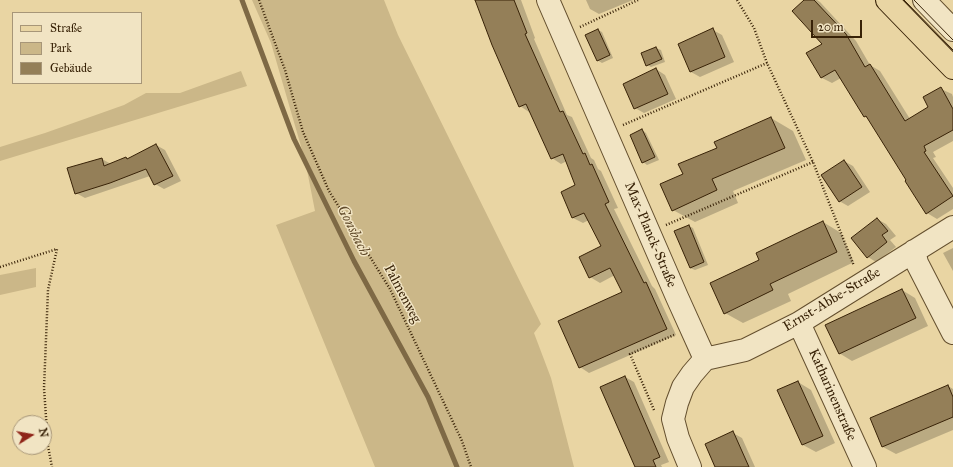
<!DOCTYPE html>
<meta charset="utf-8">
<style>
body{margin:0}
#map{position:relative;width:953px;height:467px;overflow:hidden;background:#e9d5a3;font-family:"IM FELL Great Primer",serif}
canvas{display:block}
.legend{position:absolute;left:12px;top:12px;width:130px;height:72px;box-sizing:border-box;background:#f1e4c3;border:1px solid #a79678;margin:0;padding:5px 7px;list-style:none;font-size:12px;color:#382207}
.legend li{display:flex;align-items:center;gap:8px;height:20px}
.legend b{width:20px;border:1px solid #a79678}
.north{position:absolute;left:12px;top:415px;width:40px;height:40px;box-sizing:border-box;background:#f1e4c3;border:1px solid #a79678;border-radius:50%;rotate:79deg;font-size:11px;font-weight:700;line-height:16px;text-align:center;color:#382207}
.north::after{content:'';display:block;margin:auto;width:14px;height:18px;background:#8f2418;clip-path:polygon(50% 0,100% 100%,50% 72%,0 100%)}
.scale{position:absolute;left:811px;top:20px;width:51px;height:18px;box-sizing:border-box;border:2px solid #382207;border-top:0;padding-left:5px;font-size:12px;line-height:14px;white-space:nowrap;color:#382207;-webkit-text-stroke:3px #f1e4c3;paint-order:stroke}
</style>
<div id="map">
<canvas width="953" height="467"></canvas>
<ul class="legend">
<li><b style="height:5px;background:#e9d5a3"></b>Straße</li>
<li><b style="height:11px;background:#cbb788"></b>Park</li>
<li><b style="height:11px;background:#947f58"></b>Gebäude</li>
</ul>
<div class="north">N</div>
<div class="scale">20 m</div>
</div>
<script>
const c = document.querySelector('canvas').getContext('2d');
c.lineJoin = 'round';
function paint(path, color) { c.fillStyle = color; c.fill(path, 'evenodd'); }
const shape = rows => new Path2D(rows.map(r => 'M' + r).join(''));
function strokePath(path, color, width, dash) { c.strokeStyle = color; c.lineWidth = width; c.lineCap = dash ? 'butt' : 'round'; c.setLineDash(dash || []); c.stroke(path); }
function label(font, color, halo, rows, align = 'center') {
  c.font = font + ' "IM FELL Great Primer",serif'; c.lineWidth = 3; c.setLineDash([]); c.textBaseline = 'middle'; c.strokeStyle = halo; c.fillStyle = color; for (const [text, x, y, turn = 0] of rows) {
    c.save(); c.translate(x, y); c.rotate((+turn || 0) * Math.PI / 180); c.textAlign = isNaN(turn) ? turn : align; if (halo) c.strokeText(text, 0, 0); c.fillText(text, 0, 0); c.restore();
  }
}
paint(shape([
 [252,0,384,0,398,35,541,324,534,333,551,378,574,467,375,467,276,225,315,211,305,160,271,43],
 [241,71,247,86,0,161,0,147,45,133,124,105,146,93,180,93],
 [36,268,36,287,0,295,0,275]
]), '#cbb788');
paint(shape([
 [476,0,521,0,535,38,534,39,567,115,572,117,591,158,594,160,598,169,601,171,618,208,614,209,652,286,655,289,676,335,589,373,580,367,624,293,615,275,600,283,590,277,581,258,603,247,589,220,583,223,573,218,562,192,576,186,567,161,561,164,552,158,530,111,529,112,520,106],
 [586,0,633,0,599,14,590,9],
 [805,0,817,0,820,2,856,41,870,65,880,71,910,119,929,107,941,89,952,94,953,97,953,141,933,152,936,157,933,158,953,188,953,209,937,219,927,213,870,120,864,116,841,78,832,83,822,78,808,53,823,44],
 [598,30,602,32,613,58,602,63,597,60],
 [713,30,722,35,734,62,700,77,691,72,679,45],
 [656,48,661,50,665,62,651,67,647,65],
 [656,69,665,75,676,99,644,113,635,108],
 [771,118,793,131,806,160,733,191,738,203,695,222,673,210,684,174,718,148],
 [642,130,646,133,659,160,647,165,643,162],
 [156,145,165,150,181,181,164,189,155,184,150,176,85,198,76,193,102,159,111,164,126,158,128,159],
 [844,161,853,166,870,192,848,206,839,201],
 [877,219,886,224,896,236,890,240,896,247,876,262,868,257],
 [823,222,841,233,854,262,788,294,791,301,743,323,725,313,760,260],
 [689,226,693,228,708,265,695,270,690,268],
 [953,248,953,271,943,253],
 [902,290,915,298,928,326,852,361,839,353],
 [625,377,634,382,669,462,661,465,662,467,636,467],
 [798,382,811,390,835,443,816,452,803,445],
 [948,386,953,389,953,430,896,454,883,447,871,418],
 [733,433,742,438,755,467,716,467]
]), '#0003');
strokePath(shape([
 [242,0,294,139,354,261,428,397,457,467]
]), '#7e6945', 5);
const building = shape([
 [475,0,514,0,527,33,525,34,560,112,563,111,583,154,585,153,590,165,592,164,609,202,605,204,644,283,646,282,667,329,579,368,558,321,622,292,610,268,589,278,579,257,601,246,584,213,572,218,561,192,575,185,563,154,551,159,526,104,519,107,492,45,475,0],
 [804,0,814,0,846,34,865,67,870,64,905,121,928,107,923,97,941,87,953,109,953,130,924,146,926,151,924,152,953,196,926,214,905,181,906,180,866,116,864,117,835,70,821,78,806,53,822,44,792,11,804,0],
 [713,28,725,57,690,72,678,44,713,28],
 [598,29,610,55,597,61,585,35,598,29],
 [656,47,662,59,646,66,641,53,656,47],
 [656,68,668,94,634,109,623,84,656,68],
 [771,117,785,148,712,179,717,190,672,211,660,184,683,174,678,164,717,148,714,142,771,117],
 [642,129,655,157,642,163,630,135,642,129],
 [156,144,173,176,154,185,146,169,110,183,75,194,67,168,102,158,104,166,126,157,127,159,156,144],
 [844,160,862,187,839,202,821,175,844,160],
 [877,218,888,231,882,235,887,242,867,258,851,238,877,218],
 [823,221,837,252,770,284,773,290,724,314,710,283,759,260,756,253,823,221],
 [689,225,704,262,690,268,674,231,689,225],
 [902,289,916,318,839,354,825,325,902,289],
 [625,376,660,457,653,460,656,467,635,467,600,387,625,376],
 [798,381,823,436,802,445,777,390,798,381],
 [948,385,953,397,953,417,882,447,870,418,948,385],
 [733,431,749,467,715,467,705,444,733,431]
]);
paint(building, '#947f58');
strokePath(building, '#382207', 1);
const minor = shape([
 [548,0,677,297,705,359,692,374,683,387,677,403,673,419,678,438,690,467],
 [924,0,953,30],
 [914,251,917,263,953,333],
 [799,323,865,467],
 [705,359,745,350,799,323,953,227]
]);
const major = shape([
 [887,0,953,68]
]);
strokePath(minor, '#644f2e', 24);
strokePath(major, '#382207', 24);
strokePath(shape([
 [259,0,285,70,303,132,329,191,390,289,462,441,471,467],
 [737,0,754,28,767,63,813,162,854,266],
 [580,27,638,0],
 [623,125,767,63],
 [666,225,813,162],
 [0,267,57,249,48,290,44,388,48,446,52,467],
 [654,410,630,354,674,335]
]), '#382207', 2.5, [1, 2]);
strokePath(minor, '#f1e4c3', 22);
strokePath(major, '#e9d5a3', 22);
strokePath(shape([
 [904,0,953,50],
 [914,0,953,40]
]), '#382207', 1);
label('14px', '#382207', '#f1e4c3', [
 ["Max-Planck-Straße",650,235,67],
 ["Palmenweg",402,294,62],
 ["Ernst-Abbe-Straße",832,300,-31],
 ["Katharinenstraße",832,395,66]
]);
label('italic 15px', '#614b2b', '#f1e4c3', [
 ["Gonsbach",353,231,63]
]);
</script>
